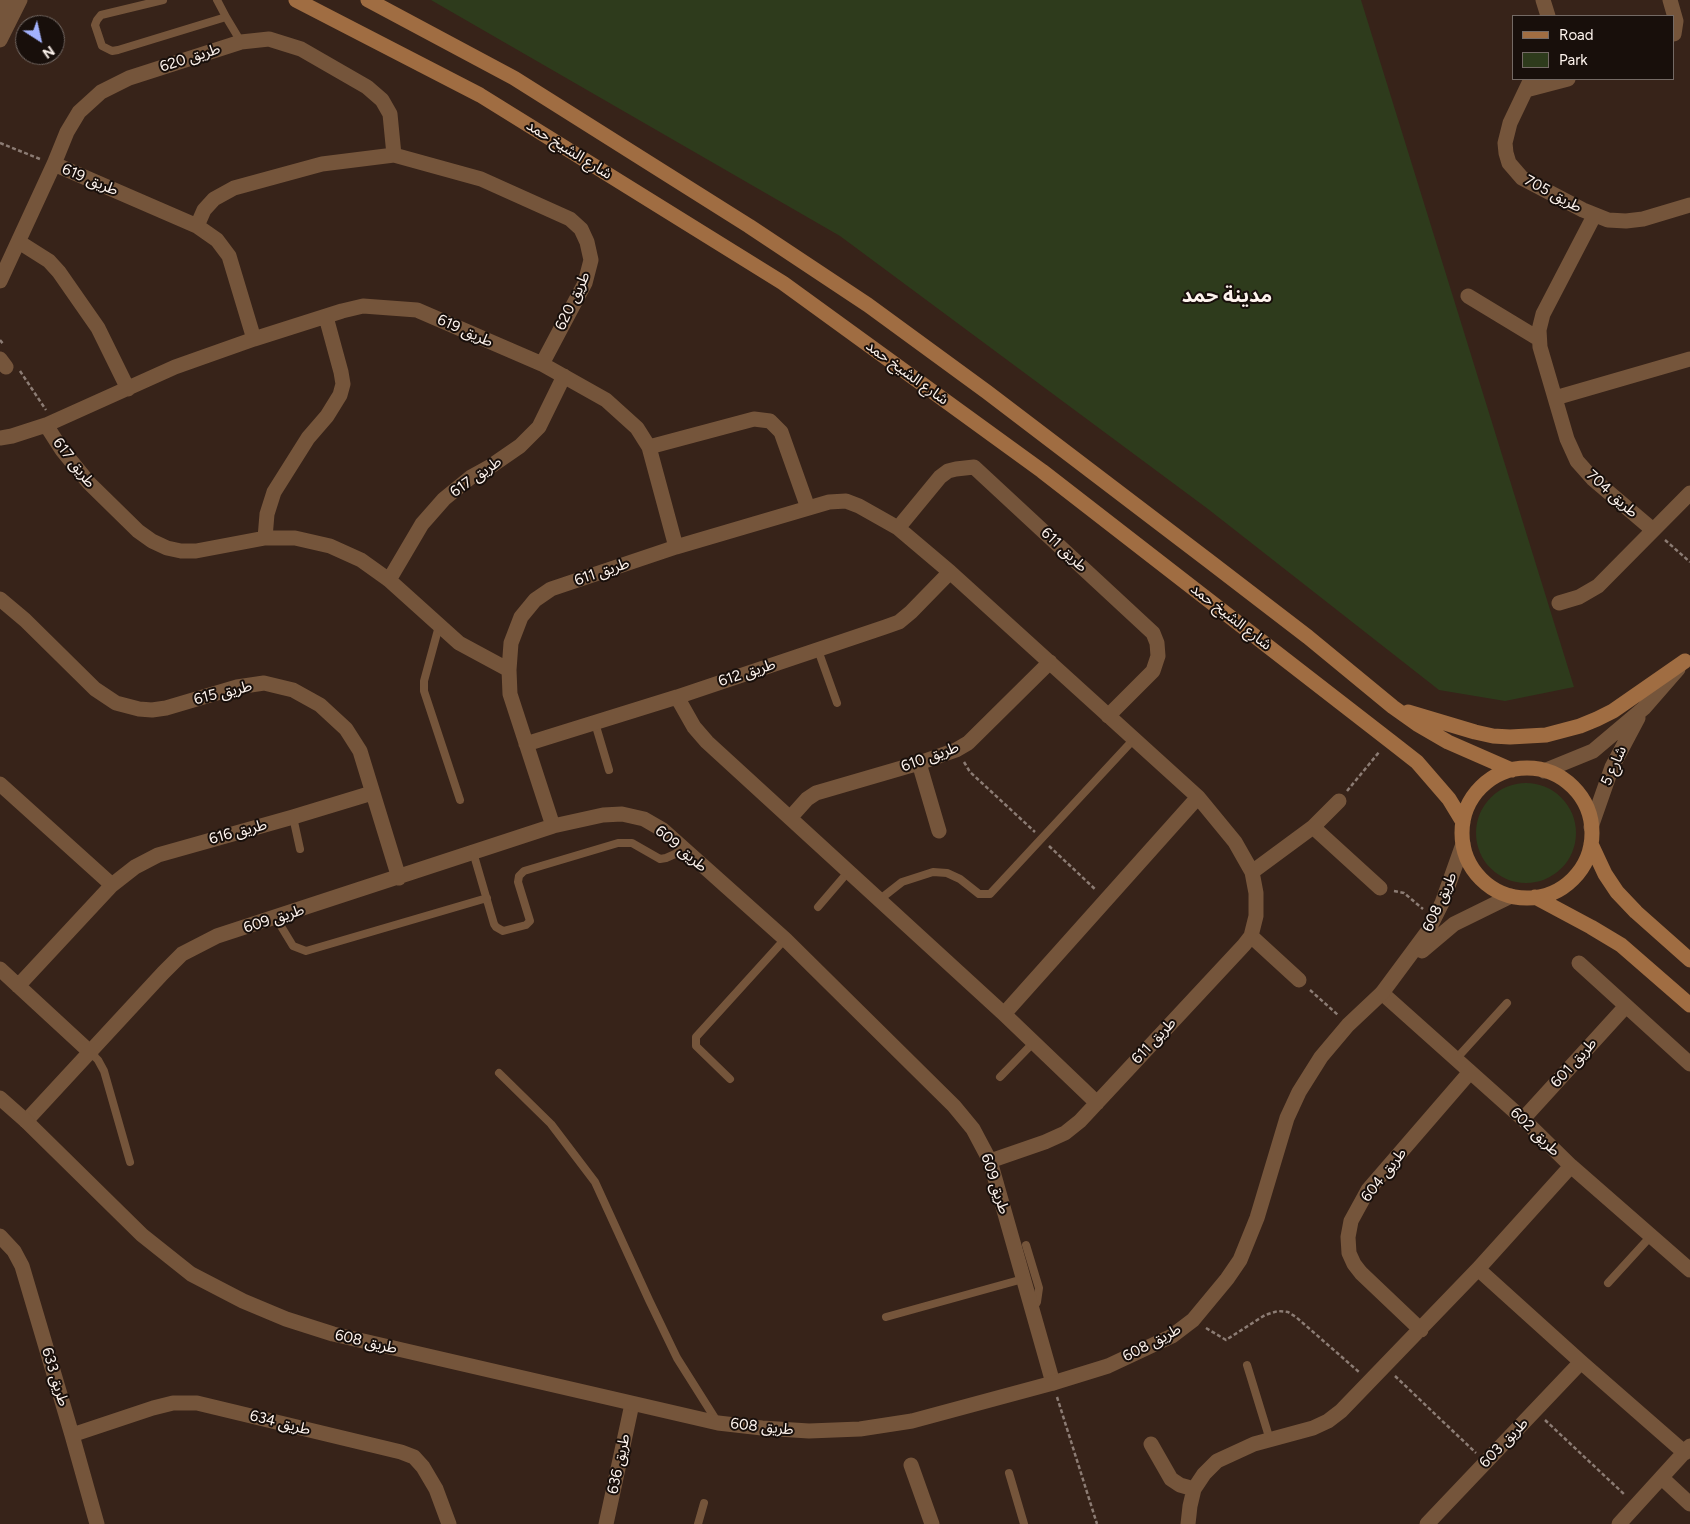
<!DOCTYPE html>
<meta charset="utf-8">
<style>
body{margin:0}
#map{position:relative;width:1690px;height:1524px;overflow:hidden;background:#372319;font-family:Figtree,sans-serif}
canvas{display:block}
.legend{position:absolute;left:1512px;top:15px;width:162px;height:65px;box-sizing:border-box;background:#180f0b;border:1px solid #746a65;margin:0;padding:6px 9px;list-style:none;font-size:15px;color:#fdf3ed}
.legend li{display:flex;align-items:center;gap:10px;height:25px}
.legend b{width:25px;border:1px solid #746a65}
.north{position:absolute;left:15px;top:15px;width:50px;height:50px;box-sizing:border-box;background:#180f0b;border:1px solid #746a65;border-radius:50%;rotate:145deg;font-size:14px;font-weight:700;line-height:20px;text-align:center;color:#fdf3ed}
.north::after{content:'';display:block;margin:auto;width:18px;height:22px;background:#a3b2fd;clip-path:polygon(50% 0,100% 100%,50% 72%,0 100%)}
</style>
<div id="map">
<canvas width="1690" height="1524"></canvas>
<ul class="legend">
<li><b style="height:6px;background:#a06d42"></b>Road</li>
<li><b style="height:14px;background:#2e3b1c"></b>Park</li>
</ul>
<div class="north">N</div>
</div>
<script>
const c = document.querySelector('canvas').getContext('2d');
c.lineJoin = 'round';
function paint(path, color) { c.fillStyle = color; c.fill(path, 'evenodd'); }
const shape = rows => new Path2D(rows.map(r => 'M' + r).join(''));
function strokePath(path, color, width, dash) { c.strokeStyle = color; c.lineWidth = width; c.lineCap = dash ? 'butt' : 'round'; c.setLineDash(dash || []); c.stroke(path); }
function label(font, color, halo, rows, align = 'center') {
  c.font = font + ' Figtree,"Noto Sans Arabic",sans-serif'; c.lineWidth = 4; c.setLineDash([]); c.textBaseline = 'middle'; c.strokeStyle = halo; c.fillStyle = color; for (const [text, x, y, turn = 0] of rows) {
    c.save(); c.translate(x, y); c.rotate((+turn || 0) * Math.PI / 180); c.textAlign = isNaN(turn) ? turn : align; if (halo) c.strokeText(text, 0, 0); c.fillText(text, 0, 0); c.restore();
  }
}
paint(shape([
 [431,0,1361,0,1574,687,1505,701,1439,690,1208,509,840,236],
 '1476 833a50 50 0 1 1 100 0a50 50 0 1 1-100 0Z'
]), '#2e3b1c');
strokePath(shape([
 [0,143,40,159],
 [0,340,4,345],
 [20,371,46,410],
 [1665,540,1690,562],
 [964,762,970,772,1035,832],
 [1347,791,1380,751],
 [1049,846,1096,890],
 [1394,891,1404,893,1423,909],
 [1310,990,1338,1015],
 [1206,1328,1226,1340,1265,1315,1278,1311,1288,1312,1296,1317,1359,1372],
 [1395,1376,1476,1453],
 [1057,1397,1097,1524],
 [1545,1420,1625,1495]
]), '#8c7c74', 2.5, [4, 2.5]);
strokePath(shape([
 [163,0,101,15,97,20,95,25,102,46,112,51,118,50,226,17,217,0],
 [226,17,241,42],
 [439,626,424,681,424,691,460,800],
 [818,650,837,703],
 [595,723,609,770],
 [293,817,300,849],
 [473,852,494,924,496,927,503,931,526,925,530,921,518,882,519,876,524,871,618,843,632,843,660,859,666,858,684,850],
 [879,900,902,882,933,872,947,873,960,879,979,894,990,894,1134,739],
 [818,907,848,872],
 [276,918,293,946,306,951,487,898],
 [91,1053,98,1060,104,1071,130,1162],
 [1456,1059,1507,1003],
 [499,1073,551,1124,595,1182,649,1300,677,1358,718,1423],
 [1000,1077,1033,1043],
 [730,1079,696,1046,696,1037,785,939],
 [1026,1245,1039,1288,1037,1302,1033,1309],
 [1608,1283,1651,1236],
 [886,1317,1023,1279],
 [1247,1365,1270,1440],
 [1009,1473,1024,1524],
 [698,1524,704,1503]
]), '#75553b', 8);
strokePath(shape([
 [1543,0,1548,16],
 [1670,0,1676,21,1674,34],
 [1531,79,1510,123,1505,143,1506,153,1509,163,1522,178,1583,210,1608,220,1626,221,1643,219,1690,205],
 [1526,90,1568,79],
 [54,164,197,226,217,240,229,256,254,339],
 [1594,216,1543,314,1539,330,1540,347,1567,439,1577,461,1593,479,1653,530],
 [197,226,204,210,214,199,234,188,322,164,394,155,481,179,570,219,581,229,587,242,591,260,585,283,542,364],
 [19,242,49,261,59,272,98,328,128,389],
 [0,281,54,164,67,132,79,112,101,92,129,78,241,42,269,39,301,49,367,87,382,100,390,114,394,155],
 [1468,296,1539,339],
 [0,359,6,367],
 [1555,398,1690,359],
 [46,425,62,450,89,483,138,531,152,541,167,548,181,551,196,551,265,538,295,538,330,546,361,560,389,580,459,643,509,670],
 [0,438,12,436,46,425,175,367,254,339,342,311,363,306,417,310,542,364,606,400,637,428,649,447,676,547],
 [649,447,754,419,770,421,781,432,808,508],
 [898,528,940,477,948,471,956,469,974,467,1153,633,1157,643,1158,656,1153,671,1108,716],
 [265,538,267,514,274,492,308,438,327,416,340,395,343,384,341,372,326,317],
 [389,580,422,524,444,499,471,477,491,466,520,446,539,427,564,376],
 [0,599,25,620,95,689,116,703,139,709,152,710,166,708,237,687,264,683,293,690,320,705,346,729,360,751,399,878],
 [1559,603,1579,597,1598,586,1690,493],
 [677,697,694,727,707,742,1004,1014,1097,1103],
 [526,744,677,697,885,627,899,622,911,612,950,572],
 [919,763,939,831],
 [0,784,112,885],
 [790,818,807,799,816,793,919,763,956,750,968,743,1050,662],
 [553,826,510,694,509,670,511,643,521,617,535,600,551,589,676,547,829,502,846,501,859,506,898,528,950,572,1198,797,1235,842,1252,872,1256,893,1256,916,1251,936,1244,945,1080,1121,1065,1133,1045,1142,990,1161],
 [1313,827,1339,801],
 [1252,872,1313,827,1380,888],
 [1251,936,1299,980],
 [1579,963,1690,1064],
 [0,969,91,1053],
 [18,986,112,885,135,867,158,855,293,817,372,793],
 [1382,993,1523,1119,1571,1166,1690,1270],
 [1004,1014,1198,797],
 [1523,1119,1626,1006],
 [26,1121,163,973,182,954,217,936,553,826,603,815,622,814,644,819,663,830,785,939,954,1106,973,1129,990,1161,1053,1383],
 [0,1236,14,1251,22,1266,72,1435,97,1524],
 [1478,1269,1581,1362,1685,1453],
 [1421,1330,1361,1273,1354,1264,1349,1253,1348,1237,1351,1221,1368,1190,1470,1072],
 [72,1435,153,1408,173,1403,197,1403,401,1452,414,1457,423,1467,436,1489,449,1524],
 [1151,1444,1171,1479,1180,1485,1194,1489],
 [911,1465,932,1524],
 [1662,1478,1690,1504],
 [606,1524,632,1404],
 [1188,1524,1190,1506,1194,1489,1204,1474,1217,1461,1254,1444,1313,1428,1328,1421,1341,1411,1478,1269,1571,1166],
 [1427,1524,1581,1362],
 [1619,1524,1690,1446]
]), '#75553b', 15);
strokePath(shape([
 [0,19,7,0],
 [0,40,20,0],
 [1544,771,1593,751,1644,708,1678,669],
 [1591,827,1612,767,1638,718],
 [1422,951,1454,924,1511,896],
 [0,1098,26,1121,142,1235,191,1274,243,1301,286,1319,333,1334,718,1423,762,1428,809,1431,860,1429,912,1421,1053,1383,1108,1366,1172,1336,1193,1320,1227,1279,1240,1260,1257,1218,1287,1118,1299,1092,1321,1057,1348,1025,1382,993,1428,931,1442,903,1463,844]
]), '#75553b', 15);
strokePath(shape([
 [296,0,480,95,783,283,1042,471,1394,744,1417,762,1449,799,1463,822],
 [368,0,514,78,749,226,868,305,987,392,1209,561,1308,637,1393,707,1417,724,1448,742,1512,770],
 [1408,712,1475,732,1493,736,1510,737,1546,735,1580,726,1597,719,1613,711,1685,661],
 '1462 833a65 65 0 1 1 130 0a65 65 0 1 1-130 0Z',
 [1591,844,1605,874,1617,892,1636,912,1690,960],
 [1535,897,1591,927,1621,945,1690,1005]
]), '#a06d42', 15);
label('15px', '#fdf3ed', '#180f0b', [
 ["طريق 620",190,58,-18],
 ["شارع الشيخ حمد",569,150,32],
 ["طريق 619",90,180,23],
 ["طريق 705",1553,194,28],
 ["طريق 620",573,301,-65],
 ["طريق 619",465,331,24],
 ["شارع الشيخ حمد",907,373,36],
 ["طريق 617",74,463,52],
 ["طريق 617",476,477,-35],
 ["طريق 704",1612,494,42],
 ["طريق 611",1064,550,43],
 ["طريق 611",602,572,-19],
 ["شارع الشيخ حمد",1231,617,38],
 ["طريق 612",747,673,-18],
 ["طريق 615",223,693,-14],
 ["طريق 610",930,757,-20],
 ["شارع 5",1614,766,-66],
 ["طريق 616",238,832,-15],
 ["طريق 609",681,849,40],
 ["طريق 608",1440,902,-66],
 ["طريق 609",274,919,-18],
 ["طريق 611",1154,1041,-47],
 ["طريق 601",1574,1063,-48],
 ["طريق 602",1535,1132,44],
 ["طريق 604",1384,1175,-52],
 ["طريق 609",995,1184,72],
 ["طريق 608",366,1342,13],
 ["طريق 608",1152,1343,-28],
 ["طريق 633",55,1377,73],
 ["طريق 634",280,1423,14],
 ["طريق 608",762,1427,6],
 ["طريق 603",1504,1443,-46],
 ["طريق 636",619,1464,-78]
]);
label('bold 20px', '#fdf3ed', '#180f0b', [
 ["مدينة حمد",1227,296]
]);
</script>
